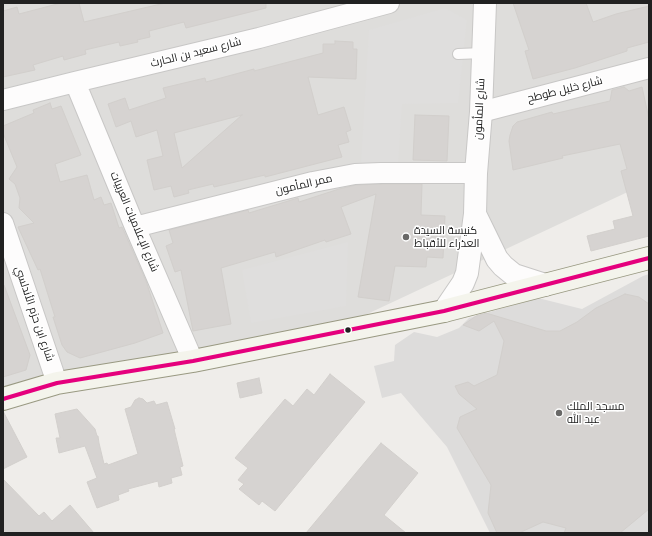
<!DOCTYPE html>
<meta charset="utf-8">
<style>
body{margin:0}
#map{position:relative;width:652px;height:536px;overflow:hidden;background:#efedea;font-family:"Varela Round",sans-serif}
canvas{display:block}
.frame{position:absolute;inset:0;border:4px solid #212121;pointer-events:none}
</style>
<div id="map">
<canvas width="652" height="536"></canvas>
<div class="frame"></div>
</div>
<script>
const c = document.querySelector('canvas').getContext('2d');
c.lineJoin = 'round';
function paint(path, color) { c.fillStyle = color; c.fill(path, 'evenodd'); }
const shape = rows => new Path2D(rows.map(r => 'M' + r).join(''));
function strokePath(path, color, width, dash) { c.strokeStyle = color; c.lineWidth = width; c.lineCap = dash ? 'butt' : 'round'; c.setLineDash(dash || []); c.stroke(path); }
function label(font, color, halo, rows, align = 'center') {
  c.font = font + ' "Varela Round",Cairo,sans-serif'; c.lineWidth = 3; c.setLineDash([]); c.textBaseline = 'middle'; c.strokeStyle = halo; c.fillStyle = color; for (const [text, x, y, turn = 0] of rows) {
    c.save(); c.translate(x, y); c.rotate((+turn || 0) * Math.PI / 180); c.textAlign = isNaN(turn) ? turn : align; if (halo) c.strokeText(text, 0, 0); c.fillText(text, 0, 0); c.restore();
  }
}
paint(shape([
 [3,3,649,3,649,182,284,353,3,403]
]), '#dedddb');
paint(shape([
 [649,274,649,533,490,533,447,447,401,393,382,398,374,366,394,361,395,345,414,332,437,337,459,328,469,318,538,298,582,309,643,276]
]), '#dddcdb');
paint(shape([
 [445,8,467,20,458,103,402,104,398,165,361,163,369,30],
 [348,242,346,306,251,323,242,270]
]), '#dfdedd');
const building = shape([
 [61,3,79,3,84,22,165,3,266,3,266,8,186,28,184,22,149,31,150,37,137,40,138,42,120,46,119,42,85,50,86,54,64,60,63,56,33,65,35,70,3,77,3,11,17,7,19,14,61,3],
 [513,3,586,3,593,22,616,14,649,6,649,42,627,48,627,51,575,68,533,79,525,51,529,50,513,3],
 [335,41,353,42,353,49,357,49,356,79,308,77,318,115,344,107,351,130,346,132,349,142,338,145,342,157,265,177,265,175,214,187,213,184,188,190,189,193,174,197,171,186,154,190,147,160,163,156,157,130,136,137,131,121,116,127,108,104,125,98,129,110,166,98,163,88,205,78,206,82,254,69,254,71,323,53,323,44,335,44,335,41],
 [242,115,182,168,174,133,242,115],
 [624,87,629,91,642,87,649,119,649,236,591,251,587,236,615,229,613,221,633,216,621,171,627,169,620,144,562,156,563,158,513,170,509,141,510,135,513,126,517,122,552,112,553,114,610,101,612,90,624,87],
 [50,103,52,109,61,106,81,155,55,164,60,182,87,175,94,200,101,197,104,205,111,203,119,228,122,227,146,281,163,333,135,343,80,358,67,352,62,345,53,317,55,317,40,269,38,270,18,227,34,223,19,208,20,198,15,184,9,179,17,167,3,133,3,126,34,113,33,110,50,103],
 [415,115,449,116,447,161,413,160,415,115],
 [381,184,422,184,421,215,445,216,443,258,427,257,426,267,395,266,389,301,358,297,376,194,341,207,351,234,326,242,325,240,276,257,275,252,221,268,231,324,193,331,181,270,175,272,166,246,173,243,169,230,248,210,249,213,298,198,299,202,339,189,356,185,381,184],
 [3,285,4,285,30,355,26,370,3,377,3,285],
 [625,294,639,297,649,304,649,509,620,533,564,533,566,528,543,522,519,533,497,533,488,513,491,485,457,428,460,417,477,409,459,394,455,386,468,382,474,386,497,375,504,341,494,321,479,331,463,325,476,316,486,313,546,331,560,331,577,322,596,308,625,294],
 [330,374,365,402,275,511,262,501,259,505,239,489,244,484,238,480,248,468,235,458,285,399,293,406,307,389,314,395,330,374],
 [259,378,262,393,240,398,237,383,259,378],
 [139,398,143,399,147,403,154,401,156,405,167,402,175,429,174,429,183,466,180,467,182,475,171,478,172,483,159,487,158,481,128,489,129,491,118,495,119,500,97,508,87,482,97,478,85,446,59,453,56,438,60,438,55,414,77,409,95,429,97,436,98,436,99,443,104,464,107,463,108,465,138,454,125,409,131,407,135,400,139,398],
 [3,411,27,457,3,469,3,411],
 [381,443,418,473,384,515,406,533,306,533,381,443],
 [3,479,39,516,44,512,52,521,70,505,94,533,7,533,3,530,3,479]
]);
paint(building, '#d6d3d1');
strokePath(building, '#d2cfcc', 1);
const service = shape([
 [458,54,483,53]
]);
const minor = shape([
 [75,82,135,227,193,361],
 [3,100,75,82,259,38,389,3],
 [481,112,649,68],
 [3,223,57,383],
 [135,227,313,182,355,174,381,173,476,173]
]);
const tertiary = shape([
 [475,214,497,259,503,266,514,275,545,285],
 [444,311,463,283,467,273,475,214,476,173,481,112,485,3]
]);
const secondary = shape([
 [3,399,57,383,193,361,444,311,649,258]
]);
strokePath(service, '#c8c7c6', 12);
strokePath(minor, '#c8c7c6', 22);
strokePath(tertiary, '#c8c7c6', 24);
strokePath(secondary, '#999982', 24);
strokePath(service, '#fdfcfc', 10);
strokePath(minor, '#fdfcfc', 20);
strokePath(tertiary, '#fdfcfc', 22);
strokePath(secondary, '#f4f4ec', 22);
strokePath(shape([
 [3,399,57,383,193,361,444,311,649,258]
]), '#e5007d', 4);
for (const [x, y, r, color] of [
 [406,237,4,"#696867"],
 [348,330,3.5,"#212121"],
 [559,413,4,"#696867"]
]) { const dot = new Path2D(); dot.arc(x, y, r, 0, 2 * Math.PI); c.fillStyle = color; c.fill(dot); strokePath(dot, '#fff', 1.5); }
label('11px', '#212121', '#fff', [
 ["شارع سعيد بن الحارث",196,53,-14],
 ["شارع خليل طوطح",565,90,-14],
 ["شارع المأمون",480,109,-87],
 ["ممر المأمون",304,185,-13],
 ["شارع الإعلاميات العربيات",134,222,67],
 ["شارع ابن حزم الأندلسي",34,314,71]
]);
label('11px', '#212121', '#fff', [
 ["كنيسة السيدة",414,231],
 ["العذراء للأقباط",414,244],
 ["مسجد الملك",567,407],
 ["عبد الله",567,420]
], 'left');
</script>
